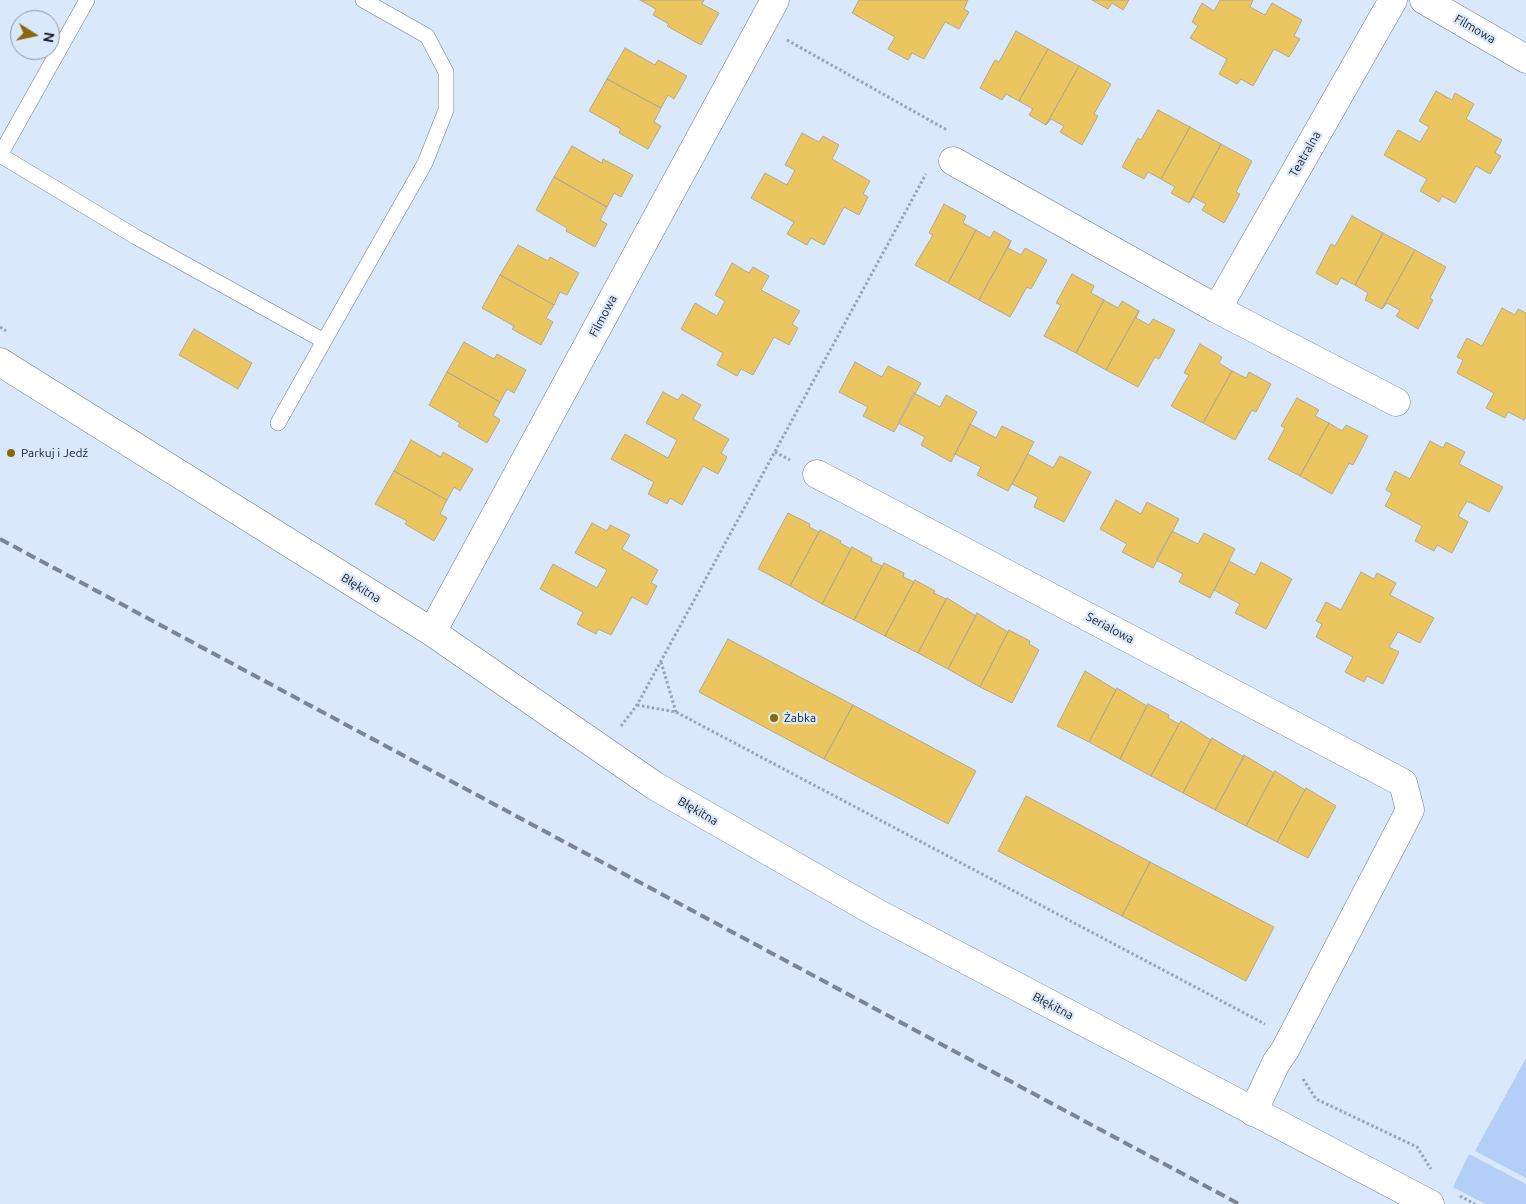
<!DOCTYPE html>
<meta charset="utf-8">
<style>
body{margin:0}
#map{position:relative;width:1526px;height:1204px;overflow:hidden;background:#dae8fc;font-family:Ubuntu,sans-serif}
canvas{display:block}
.north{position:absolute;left:10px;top:10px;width:50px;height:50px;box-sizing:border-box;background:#dae8fc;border:1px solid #8c97a7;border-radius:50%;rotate:100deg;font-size:14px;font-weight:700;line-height:20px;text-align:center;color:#181e27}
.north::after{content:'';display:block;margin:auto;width:18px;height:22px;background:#886b08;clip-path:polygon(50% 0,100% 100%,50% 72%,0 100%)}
</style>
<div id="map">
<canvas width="1526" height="1204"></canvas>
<div class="north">N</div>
</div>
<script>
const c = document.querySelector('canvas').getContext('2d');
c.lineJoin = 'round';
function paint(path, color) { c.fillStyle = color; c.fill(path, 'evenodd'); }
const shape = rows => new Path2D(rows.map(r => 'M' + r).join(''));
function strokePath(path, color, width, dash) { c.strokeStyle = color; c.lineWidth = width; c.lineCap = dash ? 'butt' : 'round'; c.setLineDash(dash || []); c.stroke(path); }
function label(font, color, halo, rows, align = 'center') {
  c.font = font + ' Ubuntu,sans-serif'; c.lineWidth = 4.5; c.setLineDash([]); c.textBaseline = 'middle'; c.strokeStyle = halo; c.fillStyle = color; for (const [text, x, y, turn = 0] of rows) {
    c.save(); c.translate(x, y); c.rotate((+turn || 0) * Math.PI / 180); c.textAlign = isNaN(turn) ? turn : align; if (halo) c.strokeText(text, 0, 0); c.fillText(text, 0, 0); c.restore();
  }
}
paint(shape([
 [1526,1058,1526,1178,1475,1151],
 [1469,1154,1526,1184,1526,1204,1485,1204,1453,1187]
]), '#b3cff8');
const building = shape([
 [640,0,704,0,702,4,719,13,701,45,667,26,669,24,653,15,656,9,640,0],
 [859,0,968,0,964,9,969,12,959,29,945,22,924,59,912,53,908,60,888,49,895,37,852,13,859,0],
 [1092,0,1129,0,1123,10,1112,3,1108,9,1092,0],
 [1220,0,1253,0,1250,7,1265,15,1272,3,1302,20,1294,36,1300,39,1289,57,1274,49,1253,86,1241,79,1237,84,1219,74,1227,59,1190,38,1198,26,1192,22,1202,3,1214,11,1220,0],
 [1016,31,1048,49,1019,101,1006,94,1002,100,980,88,995,60,999,62,1016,31],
 [625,48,655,65,658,60,687,76,674,99,668,95,661,108,607,79,625,48],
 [1048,49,1079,66,1046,125,1029,115,1033,109,1019,101,1048,49],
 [1079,66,1111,84,1094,114,1098,116,1082,145,1060,132,1064,126,1051,119,1046,125,1079,66],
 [607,79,661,108,654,122,661,126,648,149,619,133,621,129,589,111,607,79],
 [1436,91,1452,100,1455,93,1474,104,1466,119,1502,140,1495,153,1501,156,1490,174,1476,166,1455,203,1442,196,1439,202,1420,191,1427,179,1384,155,1398,130,1420,142,1429,127,1419,121,1436,91],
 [1158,110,1190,127,1161,179,1148,172,1144,179,1122,167,1138,138,1141,140,1158,110],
 [1190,127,1221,144,1189,203,1171,193,1175,187,1161,179,1190,127],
 [802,133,819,142,823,136,839,145,832,159,870,181,863,194,868,197,859,215,844,207,824,245,811,238,807,245,787,234,794,222,751,198,765,173,787,185,795,170,785,165,802,133],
 [1221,144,1252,161,1236,192,1240,194,1224,223,1202,210,1206,204,1193,197,1189,203,1221,144],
 [572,146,602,163,603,159,633,175,621,197,614,193,607,207,554,177,572,146],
 [554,177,607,207,600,220,607,224,595,247,566,231,567,228,536,210,554,177],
 [944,204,966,216,963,223,976,230,948,283,915,265,933,235,929,233,944,204],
 [1352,216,1383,233,1355,285,1341,278,1337,285,1316,273,1331,244,1335,246,1352,216],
 [976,230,990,238,994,231,1011,241,979,300,948,283,976,230],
 [1383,233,1415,250,1382,309,1365,300,1368,293,1355,285,1383,233],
 [1011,241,1008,248,1021,255,1025,248,1047,260,1031,289,1027,287,1010,317,979,300,1011,241],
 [518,245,548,261,550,257,579,273,567,295,560,292,554,305,500,275,518,245],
 [1415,250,1446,267,1430,298,1433,300,1418,329,1396,316,1400,310,1387,303,1382,309,1415,250],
 [732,263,749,273,753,267,769,276,761,290,800,311,792,324,798,328,789,345,774,337,753,375,741,369,737,376,717,365,723,353,681,329,695,303,717,316,725,301,715,295,732,263],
 [1072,274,1094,286,1091,293,1104,300,1076,353,1044,336,1061,305,1056,303,1072,274],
 [500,275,554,305,546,318,553,322,541,345,512,329,514,326,482,308,500,275],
 [1104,300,1118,308,1122,301,1139,311,1106,370,1076,353,1104,300],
 [1502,308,1515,315,1518,309,1526,313,1526,416,1524,420,1508,412,1505,418,1486,408,1494,393,1457,373,1463,360,1457,357,1467,338,1482,346,1502,308],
 [1139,311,1136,318,1149,325,1153,319,1175,330,1159,359,1155,357,1138,387,1106,370,1139,311],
 [194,329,252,363,238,389,179,355,194,329],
 [464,342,494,359,497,354,526,370,514,393,507,389,500,402,447,372,464,342],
 [1200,344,1222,357,1219,363,1232,371,1203,423,1171,406,1189,375,1184,373,1200,344],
 [855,362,882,377,888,366,921,383,894,432,863,416,868,407,839,392,855,362],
 [1232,371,1246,378,1249,372,1271,384,1256,412,1252,410,1235,440,1203,423,1232,371],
 [447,372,500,402,493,415,500,420,487,443,458,426,460,423,429,405,447,372],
 [663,392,678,400,682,394,701,405,693,419,729,439,721,453,727,457,718,474,703,466,682,505,670,498,667,504,648,494,654,482,611,459,625,434,668,458,677,440,646,423,663,392],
 [914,393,940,407,946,395,977,412,951,462,921,445,925,437,898,423,914,393],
 [1297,398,1319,410,1315,416,1329,423,1300,476,1268,459,1285,428,1281,426,1297,398],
 [1329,423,1342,431,1346,425,1368,436,1353,465,1349,463,1332,494,1300,476,1329,423],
 [970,424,996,438,1002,426,1034,442,1008,491,977,475,981,467,955,454,970,424],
 [411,440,441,457,443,452,473,469,460,491,454,487,447,500,394,471,411,440],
 [1430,441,1443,448,1446,442,1465,452,1459,464,1503,487,1489,512,1467,501,1458,516,1468,522,1452,553,1437,545,1434,551,1415,541,1422,526,1385,506,1392,493,1386,490,1395,471,1410,479,1430,441],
 [1028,454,1053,468,1060,456,1091,472,1064,522,1034,507,1038,497,1012,484,1028,454],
 [394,471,447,500,440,514,447,518,434,541,405,524,407,521,375,504,394,471],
 [1116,500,1141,514,1147,502,1179,519,1153,568,1122,552,1127,544,1100,529,1116,500],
 [788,513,810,524,809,527,819,532,790,586,758,569,788,513],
 [592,523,607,531,610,525,630,535,622,549,658,570,651,583,657,586,647,605,632,597,611,635,598,629,596,634,577,624,583,612,540,589,553,564,597,588,607,570,575,553,592,523],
 [820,530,841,541,840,543,851,549,822,604,790,586,820,530],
 [1172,531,1198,544,1204,533,1235,549,1210,598,1179,582,1183,574,1156,560,1172,531],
 [852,547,872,558,871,561,882,566,854,620,822,604,852,547],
 [1229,561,1255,575,1261,562,1292,579,1266,629,1235,613,1240,604,1214,590,1229,561],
 [884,563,904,573,903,577,914,582,885,636,854,620,884,563],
 [1361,572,1374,579,1377,573,1396,583,1390,595,1434,618,1420,643,1398,632,1389,647,1399,652,1383,684,1367,676,1364,682,1345,672,1353,657,1316,637,1322,624,1316,621,1326,602,1341,610,1361,572],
 [915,580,935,591,934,593,946,599,918,653,885,636,915,580],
 [947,598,976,616,948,669,918,653,947,598],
 [977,613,1008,632,980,687,948,669,977,613],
 [1009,630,1030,641,1029,644,1039,650,1012,703,980,687,1009,630],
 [728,639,853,705,824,759,699,692,728,639],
 [1085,671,1116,690,1089,742,1057,726,1085,671],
 [1117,688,1147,706,1120,759,1089,742,1117,688],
 [1148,704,1169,715,1168,718,1179,724,1151,776,1120,759,1148,704],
 [853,705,976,771,948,824,824,759,853,705],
 [1181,721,1211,740,1183,793,1151,776,1181,721],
 [1212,738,1244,757,1215,810,1183,793,1212,738],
 [1244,755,1274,773,1246,826,1215,810,1244,755],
 [1275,771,1305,790,1277,842,1246,826,1275,771],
 [1306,788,1336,806,1308,858,1277,842,1306,788],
 [1026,796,1150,862,1122,916,998,851,1026,796],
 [1150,862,1274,927,1246,981,1122,916,1150,862]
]);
paint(building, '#ebc55f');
strokePath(building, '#b4a98e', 1);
const lane = shape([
 [0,155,136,237,324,341,278,423],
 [0,155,87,0],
 [324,341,425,163,446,110,446,72,427,36,363,0]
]);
const street = shape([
 [1424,0,1526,59],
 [953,161,1217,309,1396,402],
 [1217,309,1393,0],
 [0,362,432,632,655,786,875,912,1430,1204],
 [817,474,1403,783,1410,810,1285,1050,1276,1063,1253,1112],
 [432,632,775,0]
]);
strokePath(lane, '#6b7b91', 16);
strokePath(street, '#6b7b91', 29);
strokePath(shape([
 [787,40,947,130],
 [0,327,6,331],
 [775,452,790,460],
 [661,662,676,712],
 [637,705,676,712,1265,1024],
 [621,726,637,705,661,661,926,174],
 [1303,1079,1316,1099,1417,1147,1431,1169],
 [1460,1196,1475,1204]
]), '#98a3b3', 3, [2.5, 2.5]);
strokePath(lane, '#fff', 15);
strokePath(street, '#fff', 28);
strokePath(shape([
 [0,539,1239,1204]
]), '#7b8594', 4, [10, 5]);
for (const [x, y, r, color] of [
 [11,453,5,"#886b08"],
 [774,718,5,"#886b08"]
]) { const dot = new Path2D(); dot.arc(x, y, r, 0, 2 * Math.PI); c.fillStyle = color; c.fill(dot); strokePath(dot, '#dae8fc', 2); }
label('12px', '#181e27', '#dae8fc', [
 ["Filmowa",1475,29,30],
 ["Teatralna",1305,154,-60],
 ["Filmowa",603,316,-62],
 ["Błękitna",361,588,32],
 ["Serialowa",1110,628,28],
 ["Błękitna",698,811,30],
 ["Błękitna",1053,1006,28]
]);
label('12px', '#181e27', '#dae8fc', [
 ["Parkuj i Jedź",21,453],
 ["Żabka",784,718]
], 'left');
</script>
